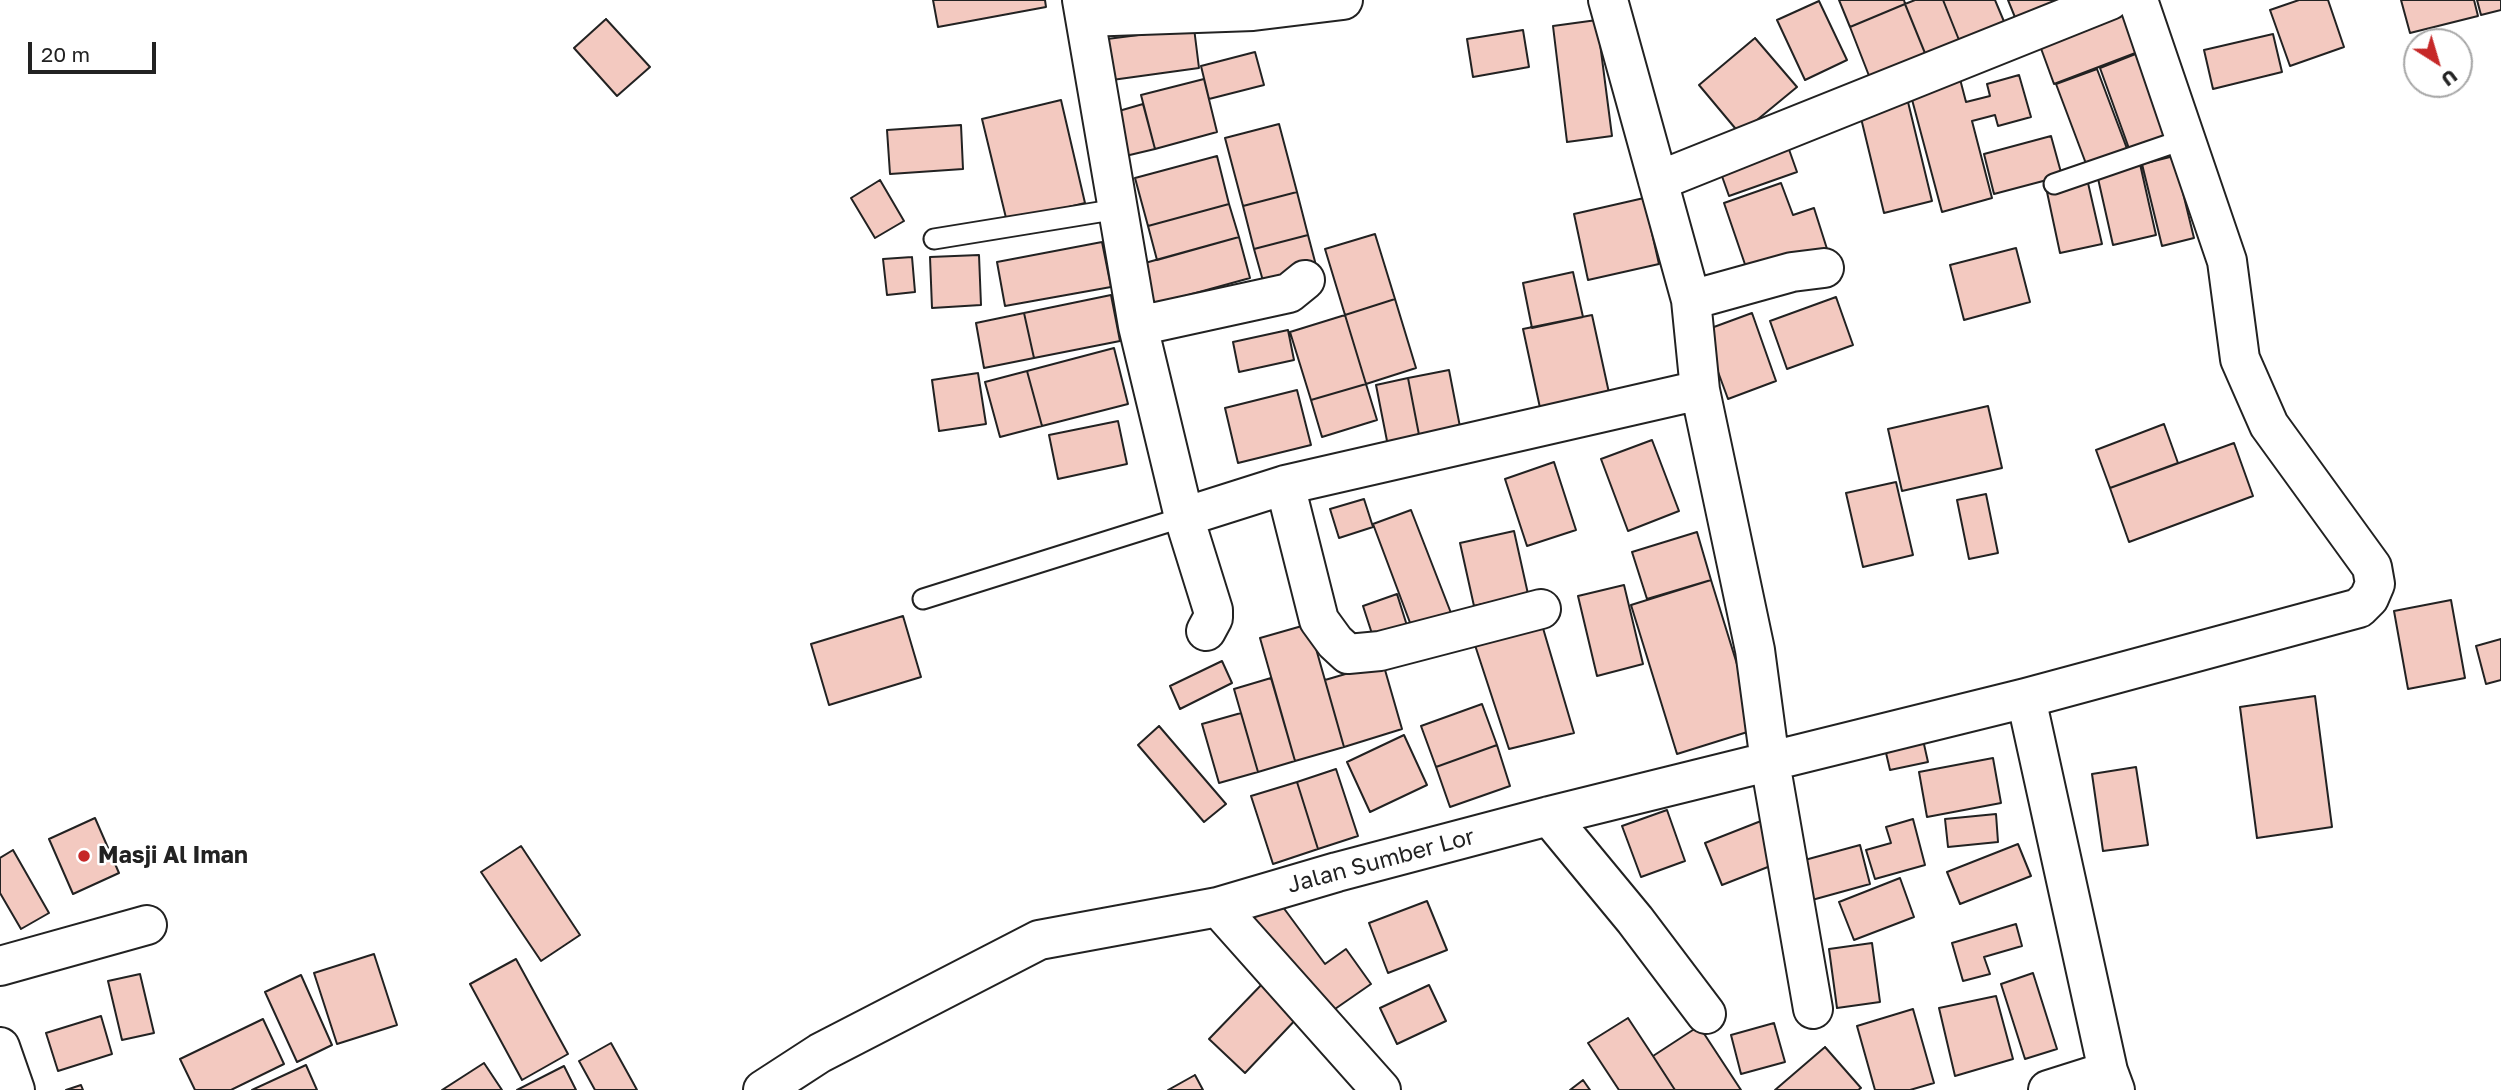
<!DOCTYPE html>
<style>
body{margin:0}
#map{position:relative;width:2501px;height:1090px;overflow:hidden;background:#fff;font-family:"Golos Text",sans-serif}
canvas{display:block}
.north{position:absolute;left:2403px;top:28px;width:70px;height:70px;box-sizing:border-box;background:#fff;border:2px solid #a7a7a7;border-radius:50%;rotate:143deg;font-size:19px;font-weight:700;line-height:28px;text-align:center;color:#222}
.north::after{content:'';display:block;margin:auto;width:24px;height:32px;background:#c62828;clip-path:polygon(50% 0,100% 100%,50% 72%,0 100%)}
.scale{position:absolute;left:28px;top:42px;width:128px;height:32px;box-sizing:border-box;border:4px solid #222;border-top:0;padding-left:9px;font-size:21px;line-height:24px;white-space:nowrap;color:#222;-webkit-text-stroke:5px #fff;paint-order:stroke}
</style>
<div id="map">
<canvas width="2501" height="1090"></canvas>
<div class="north">U</div>
<div class="scale">20 m</div>
</div>
<script>
const c = document.querySelector('canvas').getContext('2d');
c.lineJoin = 'round';
function paint(path, color) { c.fillStyle = color; c.fill(path, 'evenodd'); }
const shape = rows => new Path2D(rows.map(r => 'M' + r).join(''));
function strokePath(path, color, width, dash) { c.strokeStyle = color; c.lineWidth = width; c.lineCap = dash ? 'butt' : 'round'; c.setLineDash(dash || []); c.stroke(path); }
function label(font, color, halo, rows, align = 'center') {
  c.font = font + ' "Golos Text",sans-serif'; c.lineWidth = 5; c.setLineDash([]); c.textBaseline = 'middle'; c.strokeStyle = halo; c.fillStyle = color; for (const [text, x, y, turn = 0] of rows) {
    c.save(); c.translate(x, y); c.rotate((+turn || 0) * Math.PI / 180); c.textAlign = isNaN(turn) ? turn : align; if (halo) c.strokeText(text, 0, 0); c.fillText(text, 0, 0); c.restore();
  }
}
const building = shape([
 [933,0,1045,0,1046,7,938,27,933,0],
 [1839,0,1904,0,1905,4,1850,27,1839,0],
 [1915,0,1943,0,1963,50,1929,63,1905,4,1915,0],
 [1943,0,1995,0,2008,31,1963,50,1943,0],
 [2008,0,2095,0,2021,32,2008,0],
 [2299,0,2328,0,2344,47,2290,66,2270,10,2299,0],
 [2401,0,2474,0,2478,16,2410,33,2401,0],
 [2477,0,2501,0,2501,10,2481,15,2477,0],
 [1819,1,1847,60,1805,80,1777,20,1819,1],
 [1905,4,1929,63,1873,86,1850,27,1905,4],
 [2123,11,2138,52,2054,84,2039,43,2123,11],
 [606,19,650,67,617,96,574,48,606,19],
 [1597,20,1612,136,1567,142,1553,26,1597,20],
 [1194,28,1199,68,1112,80,1107,39,1194,28],
 [1523,30,1529,67,1473,77,1467,39,1523,30],
 [2273,34,2282,72,2213,89,2204,50,2273,34],
 [1755,38,1797,87,1740,134,1699,85,1755,38],
 [1255,52,1264,85,1209,99,1201,66,1255,52],
 [2138,53,2170,140,2131,154,2100,68,2138,53],
 [2097,69,2129,154,2088,169,2056,84,2097,69],
 [2019,75,2031,117,1998,126,1995,115,1972,121,1992,198,1942,212,1910,92,1960,79,1966,102,1990,96,1987,84,2019,75],
 [1204,79,1217,132,1155,149,1141,95,1204,79],
 [1061,100,1085,203,1007,222,982,119,1061,100],
 [1908,102,1932,201,1884,213,1860,114,1908,102],
 [1143,104,1155,149,1117,158,1105,115,1143,104],
 [1279,124,1297,192,1243,206,1225,138,1279,124],
 [961,125,963,169,890,174,887,130,961,125],
 [2051,136,2062,176,1994,194,1984,154,2051,136],
 [1786,141,1797,172,1729,196,1718,165,1786,141],
 [1217,156,1229,204,1148,226,1135,178,1217,156],
 [2174,156,2194,238,2162,246,2142,164,2174,156],
 [2140,164,2156,235,2113,245,2097,174,2140,164],
 [880,180,904,221,875,238,851,198,880,180],
 [1781,183,1793,215,1814,208,1828,252,1750,279,1724,203,1781,183],
 [2088,183,2102,244,2060,253,2047,192,2088,183],
 [1297,192,1308,235,1254,249,1243,206,1297,192],
 [1644,198,1659,264,1588,280,1574,214,1644,198],
 [1229,204,1239,237,1157,260,1148,226,1229,204],
 [1375,234,1395,299,1345,315,1325,249,1375,234],
 [1308,235,1318,273,1265,288,1254,249,1308,235],
 [1239,237,1250,278,1145,307,1134,266,1239,237],
 [1102,242,1111,287,1005,306,997,262,1102,242],
 [2016,248,2030,302,1964,320,1950,265,2016,248],
 [979,255,981,305,932,308,930,257,979,255],
 [912,257,915,292,887,295,883,259,912,257],
 [1573,272,1583,317,1532,328,1523,283,1573,272],
 [1111,295,1120,341,1034,358,1024,313,1111,295],
 [1836,297,1853,345,1787,369,1770,321,1836,297],
 [1395,299,1416,368,1366,384,1345,315,1395,299],
 [1024,313,1034,358,984,368,976,323,1024,313],
 [1752,313,1776,381,1728,399,1703,331,1752,313],
 [1345,315,1366,384,1311,400,1290,332,1345,315],
 [1592,315,1611,402,1542,417,1523,329,1592,315],
 [1288,330,1294,360,1239,372,1233,342,1288,330],
 [1114,348,1128,404,1042,426,1027,371,1114,348],
 [1449,370,1461,432,1420,440,1408,378,1449,370],
 [1027,371,1042,426,1000,437,985,382,1027,371],
 [978,373,986,424,939,431,932,380,978,373],
 [1408,378,1420,440,1388,446,1376,385,1408,378],
 [1366,384,1377,420,1322,437,1311,400,1366,384],
 [1297,390,1311,445,1238,463,1225,408,1297,390],
 [1988,406,2002,468,1902,491,1888,429,1988,406],
 [1118,421,1127,464,1058,479,1049,435,1118,421],
 [2164,424,2178,463,2110,488,2096,450,2164,424],
 [1652,440,1679,511,1628,531,1601,459,1652,440],
 [2234,443,2253,496,2129,542,2110,488,2234,443],
 [1554,462,1576,530,1527,546,1505,479,1554,462],
 [1896,482,1913,555,1863,567,1846,493,1896,482],
 [1986,494,1998,553,1969,559,1957,500,1986,494],
 [1364,499,1373,527,1339,538,1330,509,1364,499],
 [1411,510,1451,613,1412,628,1373,524,1411,510],
 [1514,531,1528,594,1474,606,1460,543,1514,531],
 [1697,532,1711,580,1647,599,1632,552,1697,532],
 [1711,580,1757,729,1677,754,1631,605,1711,580],
 [1624,585,1643,664,1597,676,1578,596,1624,585],
 [1397,594,1409,632,1375,643,1363,606,1397,594],
 [2451,600,2465,678,2408,689,2394,611,2451,600],
 [903,616,921,677,829,705,811,644,903,616],
 [1540,618,1574,733,1509,749,1473,639,1540,618],
 [1309,624,1344,747,1295,761,1260,638,1309,624],
 [2501,639,2501,680,2486,684,2476,646,2501,639],
 [1222,661,1232,683,1180,709,1170,686,1222,661],
 [1383,663,1402,729,1344,747,1325,680,1383,663],
 [1271,678,1295,761,1258,772,1234,689,1271,678],
 [2315,696,2332,827,2257,838,2240,707,2315,696],
 [1482,704,1497,745,1436,767,1421,726,1482,704],
 [1241,713,1258,772,1219,783,1202,724,1241,713],
 [1159,726,1226,804,1204,822,1138,745,1159,726],
 [1921,731,1928,762,1890,770,1883,740,1921,731],
 [1404,735,1427,785,1370,812,1347,762,1404,735],
 [1497,745,1510,786,1450,807,1436,767,1497,745],
 [1993,758,2001,803,1927,817,1919,772,1993,758],
 [2136,767,2148,845,2103,851,2092,774,2136,767],
 [1336,769,1358,836,1318,849,1297,782,1336,769],
 [1297,782,1318,849,1273,864,1251,796,1297,782],
 [1667,810,1685,861,1641,877,1622,826,1667,810],
 [1996,814,1998,842,1948,847,1945,819,1996,814],
 [95,818,119,873,73,894,49,839,95,818],
 [1913,819,1925,865,1875,879,1866,850,1891,843,1886,827,1913,819],
 [1761,821,1778,863,1722,885,1705,843,1761,821],
 [2018,844,2031,876,1960,904,1947,872,2018,844],
 [1860,845,1870,884,1812,900,1801,861,1860,845],
 [521,846,580,935,541,961,481,872,521,846],
 [13,850,49,913,21,929,0,893,0,858,13,850],
 [1900,878,1914,917,1854,940,1839,902,1900,878],
 [1277,899,1325,964,1346,949,1371,984,1322,1018,1250,919,1277,899],
 [1427,901,1447,950,1388,973,1369,923,1427,901],
 [2016,924,2022,946,1984,957,1990,974,1963,981,1952,943,2016,924],
 [1872,943,1880,1002,1837,1008,1829,949,1872,943],
 [374,954,397,1025,337,1044,314,973,374,954],
 [516,959,568,1054,522,1080,470,984,516,959],
 [2033,973,2057,1049,2025,1059,2001,984,2033,973],
 [140,974,154,1033,122,1040,108,981,140,974],
 [301,975,332,1045,297,1062,265,992,301,975],
 [1265,981,1300,1015,1245,1073,1209,1039,1265,981],
 [1429,985,1446,1021,1397,1044,1380,1008,1429,985],
 [1996,996,2013,1059,1955,1076,1939,1008,1996,996],
 [1913,1009,1934,1083,1910,1090,1875,1090,1857,1026,1913,1009],
 [101,1016,112,1054,58,1071,46,1033,101,1016],
 [1628,1018,1653,1056,1675,1090,1619,1090,1588,1043,1628,1018],
 [263,1019,284,1064,231,1090,195,1090,180,1059,263,1019],
 [1774,1023,1785,1062,1741,1074,1731,1035,1774,1023],
 [1699,1026,1741,1090,1675,1090,1653,1056,1699,1026],
 [611,1043,637,1090,595,1090,579,1061,611,1043],
 [1825,1047,1861,1088,1858,1090,1775,1090,1825,1047],
 [484,1063,502,1090,442,1090,484,1063],
 [306,1065,317,1090,252,1090,306,1065],
 [564,1066,576,1090,517,1090,564,1066],
 [1195,1075,1203,1090,1168,1090,1195,1075],
 [1583,1080,1590,1090,1570,1090,1583,1080],
 [81,1085,83,1090,66,1090,81,1085]
]);
paint(building, '#f3c9c0');
strokePath(building, '#222', 2);
const service = shape([
 [2054,184,2185,139],
 [934,239,1118,209],
 [923,599,1184,517]
]);
const minor = shape([
 [1082,0,1138,326,1184,517,1213,610,1213,618,1206,631],
 [1608,0,1691,300,1700,390,1755,650,1770,762,1813,1009],
 [1085,17,1253,11,1343,0],
 [1658,181,2110,0],
 [1691,300,1792,272,1824,268],
 [1138,326,1289,293,1305,280],
 [1285,485,1319,620,1335,642,1348,654,1380,651,1541,609],
 [1184,517,1285,485,1700,390],
 [2026,698,2108,1071,2115,1090],
 [1549,816,1635,920,1706,1014],
 [1218,907,1381,1090],
 [0,966,147,925],
 [0,1047,15,1090],
 [763,1090,820,1053,1039,940,1218,907,1337,872,1549,816,2026,698,2359,608,2369,598,2375,584,2372,567,2269,425,2240,359,2227,261,2138,0],
 [2048,1090,2108,1071]
]);
strokePath(service, '#222', 23);
strokePath(minor, '#222', 42);
strokePath(service, '#fff', 19);
strokePath(minor, '#fff', 38);
for (const [x, y, r, color] of [
 [84,856,7,"#c62828"]
]) { const dot = new Path2D(); dot.arc(x, y, r, 0, 2 * Math.PI); c.fillStyle = color; c.fill(dot); strokePath(dot, '#fff', 2.5); }
label('bold 23px', '#222', '#fff', [
 ["Masji Al Iman",98,856]
], 'left');
label('23px', '#222', '#fff', [
 ["Jalan Sumber Lor",1381,861,-15]
]);
</script>
